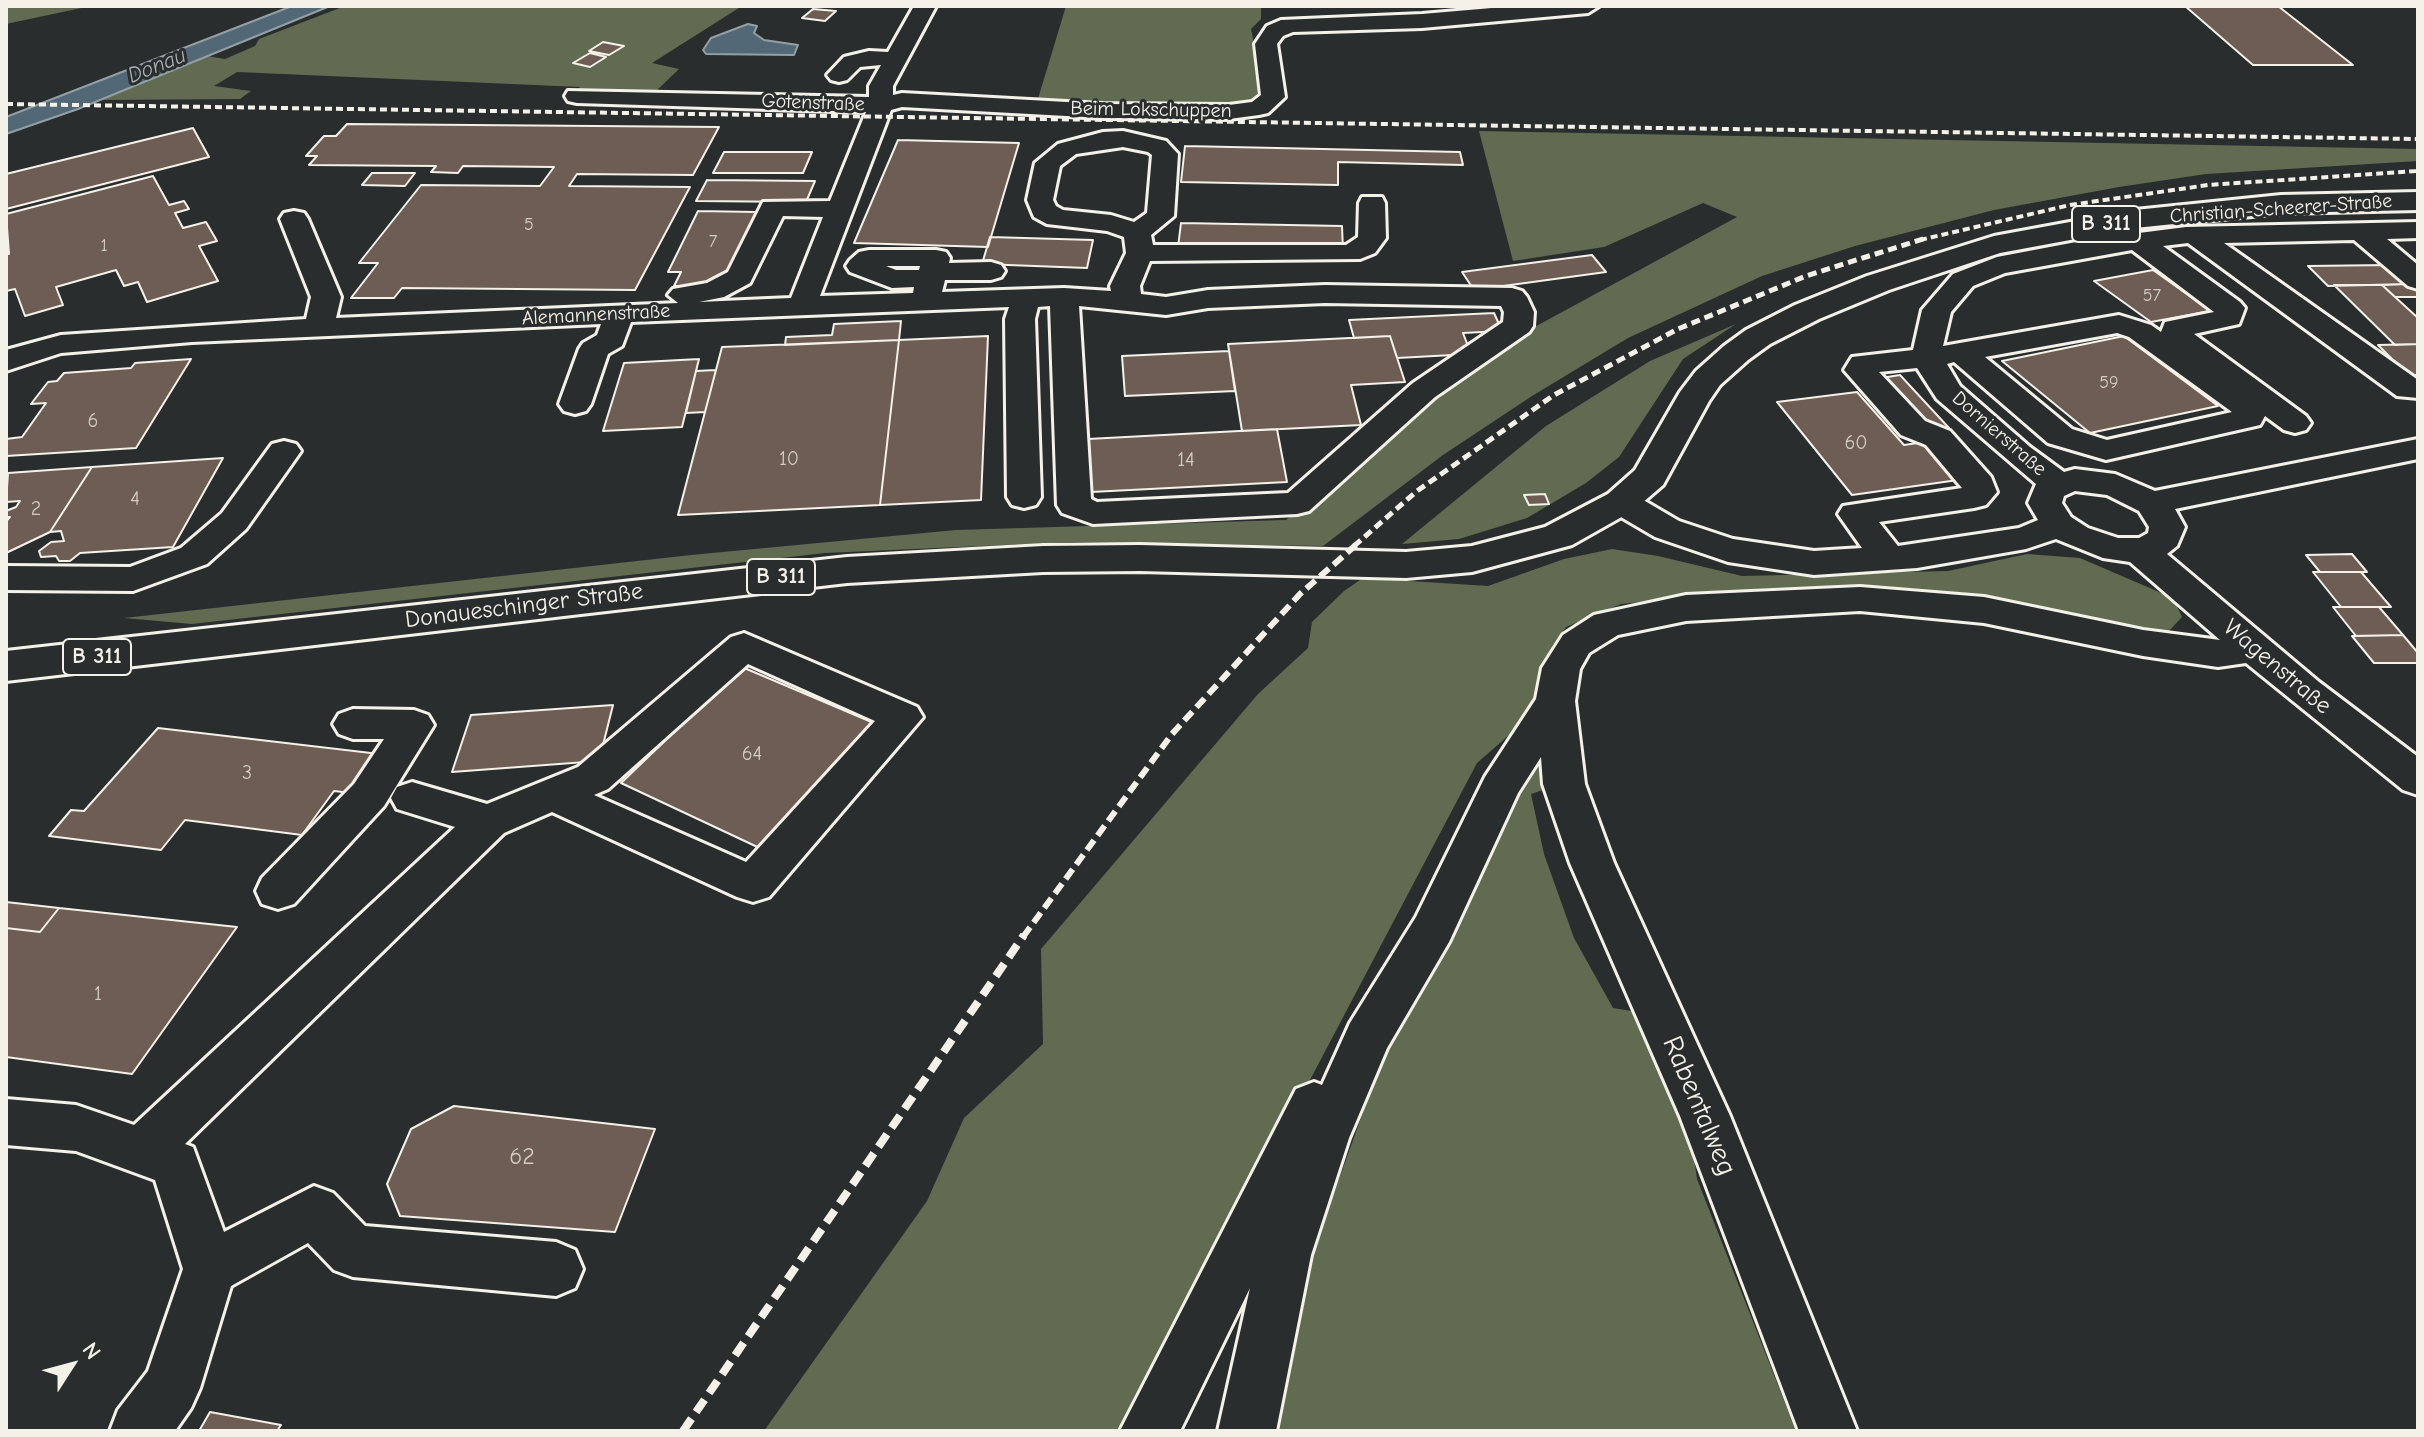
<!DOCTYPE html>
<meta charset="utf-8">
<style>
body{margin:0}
#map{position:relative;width:2424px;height:1437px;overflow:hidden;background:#2a2d2e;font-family:"Comic Neue",sans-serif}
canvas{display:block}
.frame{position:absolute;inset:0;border:8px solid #f4f1e8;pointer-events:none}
.north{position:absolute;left:32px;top:1325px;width:80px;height:80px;-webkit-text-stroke:6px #2a2d2e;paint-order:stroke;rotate:54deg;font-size:22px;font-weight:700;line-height:32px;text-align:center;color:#f4f1e8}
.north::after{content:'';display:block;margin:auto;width:28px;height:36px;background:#f4f1e8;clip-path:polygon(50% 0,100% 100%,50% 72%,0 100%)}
</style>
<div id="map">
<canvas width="2424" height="1437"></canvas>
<div class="frame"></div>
<div class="north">N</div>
</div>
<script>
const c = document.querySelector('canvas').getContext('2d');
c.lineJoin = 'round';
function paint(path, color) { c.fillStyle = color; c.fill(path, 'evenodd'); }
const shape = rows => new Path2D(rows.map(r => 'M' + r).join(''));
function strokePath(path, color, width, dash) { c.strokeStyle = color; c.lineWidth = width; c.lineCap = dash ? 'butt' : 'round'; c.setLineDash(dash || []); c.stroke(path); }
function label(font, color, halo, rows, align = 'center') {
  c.font = font + ' "Comic Neue",sans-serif'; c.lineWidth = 6; c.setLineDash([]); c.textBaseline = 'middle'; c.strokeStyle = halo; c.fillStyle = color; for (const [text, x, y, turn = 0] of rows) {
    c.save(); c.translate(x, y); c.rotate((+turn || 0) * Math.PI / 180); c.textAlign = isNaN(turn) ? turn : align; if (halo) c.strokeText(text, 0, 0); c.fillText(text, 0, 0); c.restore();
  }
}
paint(shape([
 [6,6,91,6,6,24],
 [345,6,742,6,652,63,679,69,652,95,576,92,580,87,237,72,214,86,251,91,240,99,100,100,207,56,225,59,255,46,259,39],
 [1066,6,1261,6,1261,19,1251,29,1264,91,1250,103,1224,106,1037,102],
 [1479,131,2418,149,2418,161,2206,174,2119,187,1994,210,1855,246,1762,276,1628,338,1532,396,1443,455,1323,546,1072,542,825,553,192,624,124,618,691,555,956,530,1286,520,1441,386,1529,330,1737,217,1703,203,1604,247,1513,261],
 [1736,324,1683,359,1619,457,1586,483,1527,518,1459,539,1402,544,1546,426,1650,361],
 [1612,549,1658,556,1742,576,1948,571,2027,554,2080,558,2173,598,2182,617,2167,633,1871,592,1738,592,1621,604,1566,627,1553,645,1537,692,1516,729,1477,763,1125,1431,764,1431,927,1201,964,1118,1043,1044,1041,949,1258,694,1308,648,1312,622,1344,591,1363,578,1488,586,1564,559],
 [1543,730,1558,785,1531,794,1544,854,1574,938,1613,1008,1650,1014,1688,1117,1697,1179,1796,1431,1276,1431,1306,1271,1384,1054,1457,928,1504,801]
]), '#606b52');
const water = shape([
 [292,6,330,6,78,109,6,134,6,117,292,6],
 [748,24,757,26,754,33,764,40,798,45,794,55,706,54,703,50,711,38,748,24]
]);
paint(water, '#536876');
strokePath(water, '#939fa4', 2);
const building = shape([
 [2185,6,2278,6,2353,65,2253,65,2185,6],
 [813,9,836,11,825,21,802,18,813,9],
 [603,42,624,46,609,55,589,51,603,42],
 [590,53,606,57,590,67,573,63,590,53],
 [347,124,719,127,693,175,577,174,569,186,690,187,635,290,402,288,394,298,351,298,378,263,359,263,421,185,540,186,554,167,463,166,458,173,431,172,436,166,309,165,317,156,306,156,324,136,336,136,347,124],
 [193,128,209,157,6,209,6,174,193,128],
 [898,140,1019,143,988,247,854,243,898,140],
 [1185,146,1460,152,1463,165,1338,162,1338,185,1181,182,1185,146],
 [724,152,812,152,803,173,713,173,724,152],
 [372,173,415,173,405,186,362,185,372,173],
 [153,176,169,205,184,201,189,209,175,213,183,228,206,222,217,241,199,246,218,281,147,302,138,282,124,286,116,270,56,287,63,305,25,316,15,289,6,291,6,254,9,254,6,214,153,176],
 [707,180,815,181,806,202,696,201,707,180],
 [698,211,756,212,723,286,674,286,681,272,668,272,698,211],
 [1181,223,1342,226,1343,251,1178,247,1181,223],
 [990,237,1093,240,1087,268,982,264,990,237],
 [1592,255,1606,272,1474,290,1462,272,1592,255],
 [2388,265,2409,284,2328,286,2308,266,2388,265],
 [2153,270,2211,311,2151,322,2094,281,2153,270],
 [2409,284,2418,292,2418,297,2395,297,2382,285,2409,284],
 [2334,285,2382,285,2418,318,2418,344,2395,345,2334,285],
 [1494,313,1502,331,1463,333,1471,354,1397,358,1390,336,1354,338,1349,320,1494,313],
 [901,321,899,340,785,345,786,337,832,335,834,324,901,321],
 [988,336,981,500,880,505,899,340,988,336],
 [1390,336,1405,382,1351,385,1361,425,1242,431,1228,344,1390,336],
 [2124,336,2218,406,2090,433,2002,361,2124,336],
 [899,340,880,505,678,515,722,347,899,340],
 [2418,344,2418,375,2408,375,2378,345,2418,344],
 [1229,351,1235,391,1125,396,1122,356,1229,351],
 [191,359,136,448,6,456,6,439,22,437,46,403,31,404,48,382,57,381,64,373,131,368,135,363,191,359],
 [699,359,682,427,603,431,624,363,699,359],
 [716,370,705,412,686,413,696,371,716,370],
 [1900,375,1949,428,1930,431,1881,378,1900,375],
 [1857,392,1904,445,1931,441,1965,479,1852,495,1777,402,1857,392],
 [1277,429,1287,482,1091,492,1088,439,1277,429],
 [223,458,173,547,80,553,70,561,59,561,56,556,41,557,39,551,51,542,64,541,61,531,50,532,92,467,223,458],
 [92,467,50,532,6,553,6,522,10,517,6,517,6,511,16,507,20,501,6,502,8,473,92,467],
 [1545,494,1549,504,1529,505,1524,495,1545,494],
 [2352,554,2367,572,2320,572,2306,555,2352,554],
 [2313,572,2361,572,2391,607,2341,607,2313,572],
 [2333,607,2379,607,2403,635,2356,636,2333,607],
 [2403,635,2418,653,2418,663,2374,663,2352,636,2403,635],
 [742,667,881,726,766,851,621,783,742,667],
 [613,705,599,761,452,772,471,715,613,705],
 [158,728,388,755,360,794,334,791,302,835,185,820,161,850,49,836,71,810,84,811,158,728],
 [6,902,59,908,40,932,6,928,6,902],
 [59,908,237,927,132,1074,6,1057,6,928,40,932,59,908],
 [454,1106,655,1129,615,1232,400,1216,387,1184,411,1129,454,1106],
 [210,1412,281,1425,277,1431,199,1431,210,1412]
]);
paint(building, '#6d5d55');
strokePath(building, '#f4f1e8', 2);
const minor = shape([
 [914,6,936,6,893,86,893,95,902,93,1103,104,1229,105,1252,102,1261,95,1255,44,1267,26,1281,20,1422,14,1515,6,1599,6,1588,13,1422,28,1293,32,1283,36,1277,44,1285,97,1268,113,1259,115,1229,119,1103,118,902,107,891,110,820,296,913,293,914,287,892,288,850,272,846,266,850,260,859,252,869,250,936,250,946,252,950,258,949,263,991,262,1001,265,1005,271,1001,277,991,280,945,280,942,292,1064,288,1111,291,1110,286,1126,253,1124,237,1107,231,1047,224,1034,217,1027,200,1035,163,1058,144,1103,132,1123,131,1166,141,1178,154,1174,216,1151,235,1153,245,1346,245,1358,237,1359,203,1362,197,1382,197,1385,203,1386,238,1375,253,1360,259,1150,261,1140,286,1141,294,1166,297,1208,290,1325,285,1512,288,1522,291,1527,297,1534,312,1533,326,1529,332,1435,397,1309,511,1297,514,1093,524,1062,513,1057,505,1050,306,1038,307,1035,319,1041,497,1036,505,1024,508,1012,505,1007,497,1005,319,1009,307,631,322,622,346,608,354,591,404,586,411,575,414,564,411,559,404,579,349,583,343,597,335,601,324,192,342,61,353,6,371,6,350,61,335,306,319,311,297,280,219,284,213,294,211,304,213,308,219,341,297,336,318,678,303,668,295,673,289,707,283,728,272,763,202,830,201,866,112,577,103,568,101,565,96,568,91,869,97,869,86,881,65,860,67,847,80,839,82,831,80,827,75,844,57,869,51,888,52,914,6],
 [1123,147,1148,152,1152,155,1147,213,1134,222,1111,215,1063,210,1056,206,1053,200,1060,166,1076,154,1123,147],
 [783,216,823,217,791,298,699,302,724,297,750,283,783,216],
 [886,266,920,266,919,270,896,270,886,266],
 [1325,303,1501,306,1504,312,1503,322,1413,383,1288,493,1097,502,1091,499,1079,306,1166,315,1208,308,1325,303],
 [2418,222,2418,238,2387,239,2418,265,2418,289,2408,286,2354,240,2224,243,2418,380,2418,398,2397,396,2188,243,2163,246,2240,302,2245,308,2239,324,2194,334,2306,416,2311,423,2306,430,2295,433,2284,430,2265,416,2260,425,2106,460,2048,443,1954,362,1947,364,1960,386,2030,447,2064,472,2075,469,2115,474,2155,491,2418,439,2418,459,2175,509,2185,527,2177,546,2167,554,2319,682,2418,757,2418,795,2403,790,2246,663,2218,667,2143,656,1984,623,1860,611,1686,621,1618,635,1589,653,1580,669,1575,701,1585,784,1614,863,1730,1116,1857,1431,1799,1431,1680,1116,1570,863,1543,784,1541,757,1518,793,1449,942,1387,1048,1349,1138,1311,1255,1276,1431,1218,1431,1250,1288,1180,1431,1120,1431,1296,1089,1314,1082,1322,1085,1350,1023,1416,917,1485,777,1536,699,1542,668,1563,635,1594,615,1686,595,1860,587,1984,597,2143,630,2220,640,2130,562,2103,558,2056,539,2026,549,1917,568,1814,575,1728,562,1655,537,1609,510,1604,502,1609,494,1621,491,1633,494,1679,521,1733,539,1814,551,1862,548,1838,514,1843,506,1962,488,1926,445,1901,435,1844,370,1852,357,1913,350,1922,310,1953,274,1997,257,2092,239,2186,227,2418,222],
 [2132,250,2214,312,2165,322,2161,332,2151,325,2119,315,1943,346,1951,312,1973,286,2005,273,2132,250],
 [2117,333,2129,337,2232,412,2107,440,2072,429,1985,357,2117,333],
 [1917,368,1937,399,2036,484,2028,503,2038,520,2019,528,1898,546,1879,522,1974,508,1986,505,1997,492,1991,477,1950,431,1925,421,1879,372,1917,368],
 [2075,491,2107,495,2139,511,2149,527,2148,533,2139,538,2118,538,2088,528,2071,517,2062,503,2064,496,2075,491],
 [284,441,296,444,301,451,246,529,207,564,133,591,6,590,6,566,130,567,181,548,222,513,272,444,284,441],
 [744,633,917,707,923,717,769,897,753,902,737,897,552,812,504,833,185,1144,193,1147,224,1232,314,1186,333,1193,365,1226,556,1242,575,1250,583,1269,575,1288,556,1296,353,1277,334,1270,308,1243,231,1286,200,1388,191,1408,175,1431,110,1431,118,1410,148,1371,183,1269,155,1180,76,1151,6,1145,6,1099,76,1105,134,1125,455,827,397,809,391,798,397,787,412,782,487,804,578,767,731,637,744,633],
 [748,664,875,721,746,862,594,795,608,789,748,664],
 [353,709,414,710,428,715,434,725,384,806,294,904,278,909,262,904,256,891,262,878,354,784,384,739,353,739,339,734,333,724,339,714,353,709]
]);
const major = shape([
 [2418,192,2418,210,2281,213,2135,228,2000,253,1889,290,1819,319,1770,344,1748,360,1720,385,1709,401,1663,485,1634,510,1572,545,1472,572,1406,578,1140,571,1043,572,847,583,6,681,6,651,847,557,1043,546,1140,545,1406,552,1472,546,1545,527,1608,494,1635,470,1680,392,1696,371,1724,346,1746,330,1795,305,1867,276,1994,236,2135,210,2281,195,2418,192]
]);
strokePath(minor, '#f4f1e8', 6);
strokePath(major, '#f4f1e8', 6);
paint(minor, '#2a2d2e');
paint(major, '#2a2d2e');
strokePath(shape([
 [6,104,2418,139],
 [1920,240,2070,205,2208,185,2418,171]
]), '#f4f1e8', 4, [7, 4]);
strokePath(shape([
 [1354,546,1417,491,1554,395,1678,329,1806,276,1926,238]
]), '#f4f1e8', 5, [9, 5]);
strokePath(shape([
 [1023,937,1172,734,1300,594,1357,544]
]), '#f4f1e8', 6, [12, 6]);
strokePath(shape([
 [683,1431,1024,935]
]), '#f4f1e8', 8, [15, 8]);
label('18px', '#d2ccc3', null, [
 ["5",529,225],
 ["7",713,242],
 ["1",104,246],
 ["57",2152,296],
 ["59",2109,383]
]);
label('20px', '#f4f1e8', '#2a2d2e', [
 ["Gotenstraße",813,103,2],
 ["Beim Lokschuppen",1151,110,1],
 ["Christian-Scheerer-Straße",2281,209,-4],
 ["Alemannenstraße",596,315,-3],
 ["Dornierstraße",1999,434,41]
]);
label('20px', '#d2ccc3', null, [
 ["6",93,421],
 ["60",1856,443],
 ["10",789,459],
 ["14",1186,460],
 ["4",135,499],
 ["2",36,509],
 ["64",752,754],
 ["3",247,773],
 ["1",98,994]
]);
label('italic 22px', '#acb3b5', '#2a2d2e', [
 ["Donau",157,66,-22]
]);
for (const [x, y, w] of [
 [2106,224,68],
 [781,577,68],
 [97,657,68]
]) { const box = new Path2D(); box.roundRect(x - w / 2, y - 18, w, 36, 6); c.fillStyle = '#2a2d2e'; c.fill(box); strokePath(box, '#f4f1e8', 2); }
label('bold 22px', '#f4f1e8', null, [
 ["B 311",2106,224],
 ["B 311",781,577],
 ["B 311",97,657]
]);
label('24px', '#f4f1e8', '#2a2d2e', [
 ["Donaueschinger Straße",524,606,-7],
 ["Wagenstraße",2277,667,40]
]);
label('24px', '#d2ccc3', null, [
 ["62",522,1157]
]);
label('28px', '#f4f1e8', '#2a2d2e', [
 ["Rabentalweg",1699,1106,67]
]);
</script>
